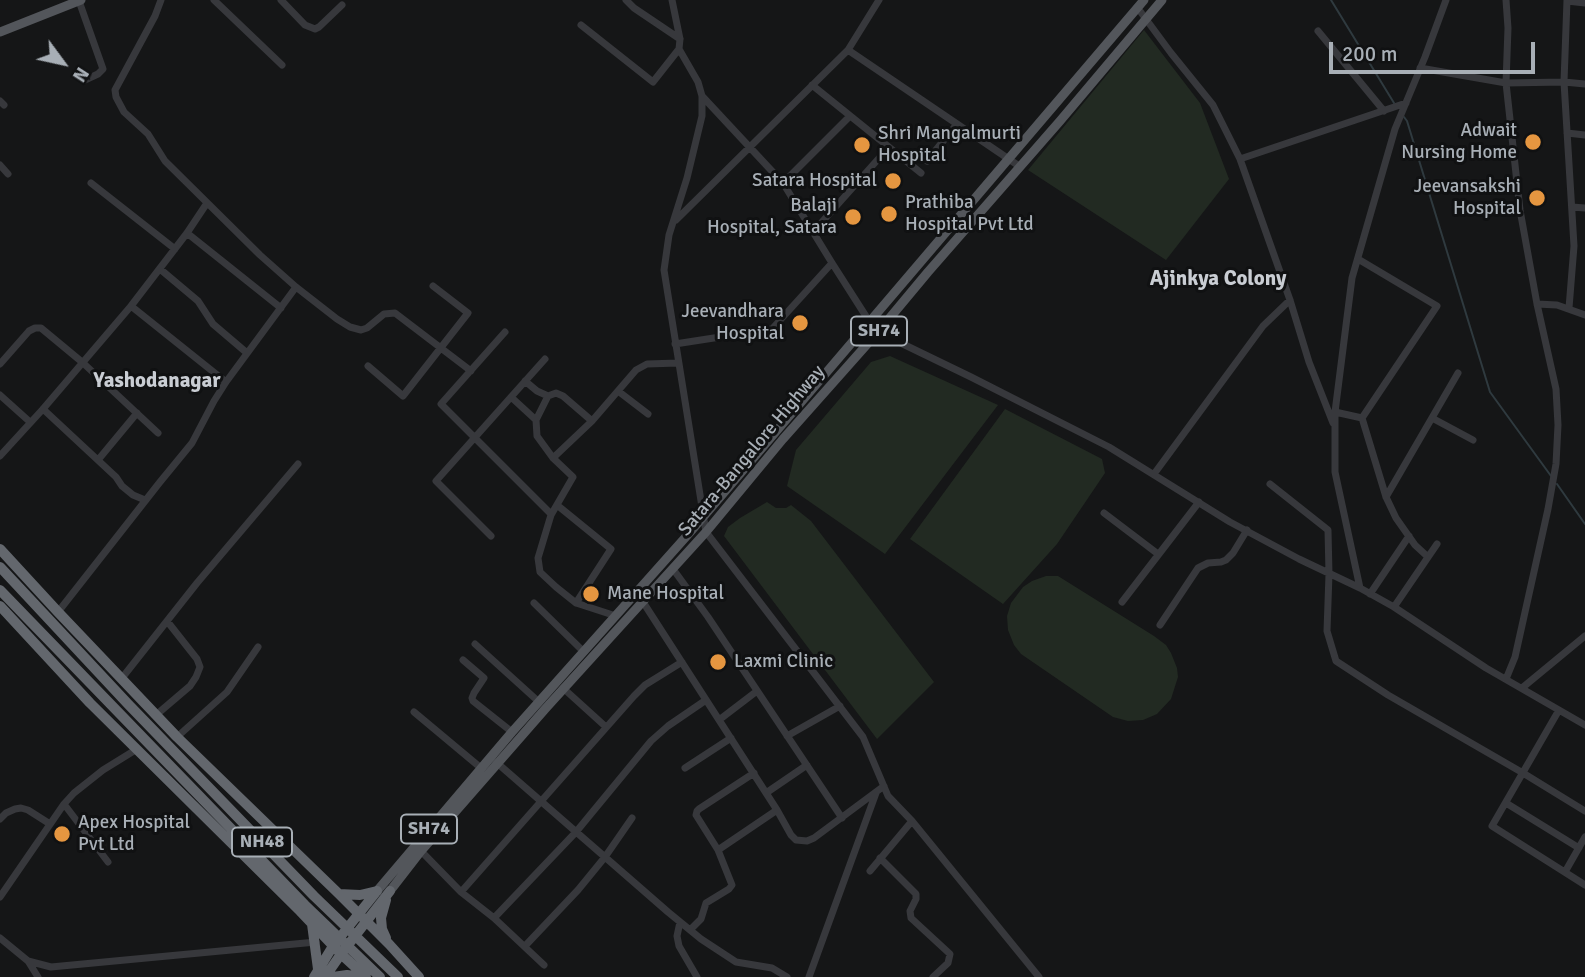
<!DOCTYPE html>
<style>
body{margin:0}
#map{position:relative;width:1585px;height:977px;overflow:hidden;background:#151617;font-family:Signika,sans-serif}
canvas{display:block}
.north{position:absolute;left:28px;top:28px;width:70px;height:70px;-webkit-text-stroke:5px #101112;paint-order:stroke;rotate:123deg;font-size:19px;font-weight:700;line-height:28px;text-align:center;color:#a8afb6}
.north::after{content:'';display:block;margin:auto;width:24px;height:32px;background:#a8afb6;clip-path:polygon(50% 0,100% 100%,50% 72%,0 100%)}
.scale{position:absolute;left:1329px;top:42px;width:206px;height:32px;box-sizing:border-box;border:4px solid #a8afb6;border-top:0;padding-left:9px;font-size:21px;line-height:24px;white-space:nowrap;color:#a8afb6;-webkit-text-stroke:5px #101112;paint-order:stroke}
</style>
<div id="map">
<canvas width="1585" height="977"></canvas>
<div class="north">N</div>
<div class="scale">200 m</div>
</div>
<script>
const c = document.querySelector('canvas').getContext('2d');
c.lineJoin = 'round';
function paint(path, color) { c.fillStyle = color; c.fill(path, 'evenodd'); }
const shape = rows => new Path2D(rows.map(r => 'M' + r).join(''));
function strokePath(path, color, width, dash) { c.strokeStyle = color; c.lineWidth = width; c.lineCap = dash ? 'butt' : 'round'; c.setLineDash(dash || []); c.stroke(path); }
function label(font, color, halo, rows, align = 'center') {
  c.font = font + ' Signika,sans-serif'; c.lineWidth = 6; c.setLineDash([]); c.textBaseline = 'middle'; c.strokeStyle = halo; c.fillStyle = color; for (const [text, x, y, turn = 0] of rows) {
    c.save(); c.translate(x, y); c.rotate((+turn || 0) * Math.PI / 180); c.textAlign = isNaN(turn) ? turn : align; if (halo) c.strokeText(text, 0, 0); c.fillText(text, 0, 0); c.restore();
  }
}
paint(shape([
 [1144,30,1200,103,1229,179,1166,260,1028,170],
 [890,356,998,405,885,554,787,486,796,450,871,362],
 [1005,409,1102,459,1105,473,1057,544,1003,604,910,539],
 [767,502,776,508,786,508,791,505,811,521,934,682,877,739,724,536,728,527,740,518],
 [1046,576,1058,576,1154,636,1166,645,1171,653,1177,668,1178,677,1171,699,1157,714,1143,720,1128,721,1113,717,1021,654,1014,645,1008,630,1007,616,1011,603,1023,587,1032,581]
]), '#222a22');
strokePath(shape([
 [1331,0,1394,103],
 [1404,117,1407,121,1490,392,1551,476],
 [1557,484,1585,524]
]), '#2f3a3f', 2);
strokePath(shape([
 [161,0,155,16,115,90,116,97,124,112,148,134,165,161,260,255,296,287,337,319,350,327,361,330,367,328,384,314,395,313,471,371],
 [214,0,282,65],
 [281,0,305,25,315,29,319,27,342,5],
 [626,0,634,8,680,39],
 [672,0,680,39,679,49,698,82,702,96,702,116,687,178,669,235,664,270,706,532,863,737,888,796,912,821,1039,977],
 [1446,0,1425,57,1395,129,1352,278,1335,412,1335,472,1360,588,1394,607,1486,668,1585,725],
 [1567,0,1564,82,1574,246,1569,308],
 [79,1,103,69,98,74,85,80],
 [1567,1,1585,3],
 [1137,7,1171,53,1213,105,1240,159,1290,300,1309,362,1333,423],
 [581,25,653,82,679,49],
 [1318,31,1384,111],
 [848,50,1019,166],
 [1420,68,1506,83,1508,28,1506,0],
 [812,85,921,173],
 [702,96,783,183,832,263,869,321,878,332,971,377,1109,447,1230,522,1299,559,1360,588],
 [0,101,4,105],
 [1567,133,1585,135],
 [1240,159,1406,103],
 [927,161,957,124],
 [0,165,8,174],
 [91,183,175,249],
 [783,183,850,116],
 [1572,207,1585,208],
 [676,220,848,50,879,0],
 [813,232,889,147],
 [187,233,281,308],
 [1358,259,1437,306,1362,418],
 [160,269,198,301,213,324,247,353],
 [1537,304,1557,305,1585,315],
 [131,306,226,382],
 [505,332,441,404,551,514],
 [675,344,772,329,832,263],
 [0,364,29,331,35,328,41,328,82,362,158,433],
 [368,366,403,396,468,313,433,286],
 [525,381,537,391,548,396,556,393,563,396,592,421],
 [618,391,648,414],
 [0,395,30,422],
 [548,396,536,420,537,436,553,458,573,477,551,515,538,558,540,572,556,587,576,603,616,616],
 [511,397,545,359],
 [43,409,116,477,122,486,133,495,145,500],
 [1335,412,1362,418,1386,497,1396,518,1415,545,1428,557],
 [1432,418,1473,440],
 [0,456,43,409,131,306,187,233,207,203],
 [553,458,592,421,636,370,647,364,678,363],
 [98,460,137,413],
 [1154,474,1263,326,1290,300],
 [1270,484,1328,530,1329,574,1327,631,1336,661,1388,695,1523,773,1585,811],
 [1386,497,1458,373],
 [557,505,611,549,576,603],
 [1104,513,1158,554],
 [491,536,436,481,511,397,536,420],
 [673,569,708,617,842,818],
 [1370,594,1409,536],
 [643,602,777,810,791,835,796,840,807,841,814,838,884,786],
 [1122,602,1199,502],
 [534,603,584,652],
 [1394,607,1437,544],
 [58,612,160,482,192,443,214,401,226,382,296,287],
 [1160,625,1198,568,1208,563,1221,562,1226,560,1233,553,1247,530],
 [475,644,539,702],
 [463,660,484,678,474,693,472,698,473,701,512,732],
 [122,678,197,583,298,464],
 [1506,679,1515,657,1548,509,1556,464,1558,425,1556,389,1537,304,1520,210,1506,83,1564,82,1585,84],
 [563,688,606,727],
 [1522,688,1585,636],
 [1559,710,1492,826,1585,885],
 [414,712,481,768],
 [156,715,190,686,196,677,200,667,197,659,167,621],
 [719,720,757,691],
 [787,736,840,706],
 [177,737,227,692,258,647],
 [496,762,668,912,701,939,736,962,772,968,787,977],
 [685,768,731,738],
 [766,793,807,765],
 [1506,803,1579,848],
 [64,804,108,862],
 [0,819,6,813,15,809,21,808,28,810,50,824],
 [718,850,777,810],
 [421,851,461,892,494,918,544,965],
 [880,858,916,894,916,899,910,911,911,918,950,954,948,963,933,977],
 [870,871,912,821],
 [1565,872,1585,837],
 [461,892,634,696,645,685,682,662],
 [0,897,64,804,74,793,103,770,137,749],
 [494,918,576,832,651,741,668,726,706,700],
 [680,922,677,936,679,946,697,977],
 [690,930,701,919,706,903,729,889,732,885,718,850,696,815,697,811,699,809,754,773],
 [0,938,28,961,51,967,316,942],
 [525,946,578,890,605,857,632,818],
 [28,961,38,977],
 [809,977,876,793]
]), '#37383c', 7);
strokePath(shape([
 [0,32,81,0],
 [377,891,512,732,692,530,1144,0],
 [390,891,421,851,546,708,706,532,783,439,878,332,928,272,1060,121,1162,0]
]), '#53565b', 9);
strokePath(shape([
 [0,549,58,612,177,737,339,894,389,944,419,977],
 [0,567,128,704,314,896,398,977],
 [0,590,305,905,380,977],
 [0,606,90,703,300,911,341,954,366,977],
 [339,894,360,895,377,891],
 [312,924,318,969],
 [386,938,382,929,381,918,386,900],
 [314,977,333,946,377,891],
 [325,977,341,954,390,891],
 [333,977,347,975,361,977]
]), '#63676d', 10);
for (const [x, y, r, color] of [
 [1533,142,9,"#e59640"],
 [862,145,9,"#e59640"],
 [893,181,9,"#e59640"],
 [1537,198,9,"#e59640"],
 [889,214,9,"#e59640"],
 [853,217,9,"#e59640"],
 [800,323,9,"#e59640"],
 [591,594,9,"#e59640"],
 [718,662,9,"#e59640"],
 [62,834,9,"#e59640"]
]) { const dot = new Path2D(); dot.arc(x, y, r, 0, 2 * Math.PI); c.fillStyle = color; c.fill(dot); strokePath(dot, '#101112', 2.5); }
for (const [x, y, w] of [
 [879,331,56],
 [429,829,56],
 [262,842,60]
]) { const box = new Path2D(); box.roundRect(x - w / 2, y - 14.5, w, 29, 5); c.fillStyle = '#101112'; c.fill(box); strokePath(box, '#a8afb6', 2); }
label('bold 18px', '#a8afb6', null, [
 ["SH74",879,331],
 ["SH74",429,829],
 ["NH48",262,842]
]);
label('19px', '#a8afb6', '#101112', [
 ["Adwait",1517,131],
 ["Nursing Home",1517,153],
 ["Shri Mangalmurti",878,134,"left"],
 ["Hospital",878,156,"left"],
 ["Satara Hospital",877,181],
 ["Jeevansakshi",1521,187],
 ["Hospital",1521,209],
 ["Prathiba",905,203,"left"],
 ["Hospital Pvt Ltd",905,225,"left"],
 ["Balaji",837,206],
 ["Hospital, Satara",837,228],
 ["Jeevandhara",784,312],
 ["Hospital",784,334],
 ["Mane Hospital",607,594,"left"],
 ["Laxmi Clinic",734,662,"left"],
 ["Apex Hospital",78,823,"left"],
 ["Pvt Ltd",78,845,"left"]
], 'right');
label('19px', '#a8afb6', '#101112', [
 ["Satara-Bangalore Highway",752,451,-50]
]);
label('bold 21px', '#c9cdd3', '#101112', [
 ["Ajinkya Colony",1218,279],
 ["Yashodanagar",157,381]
]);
</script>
